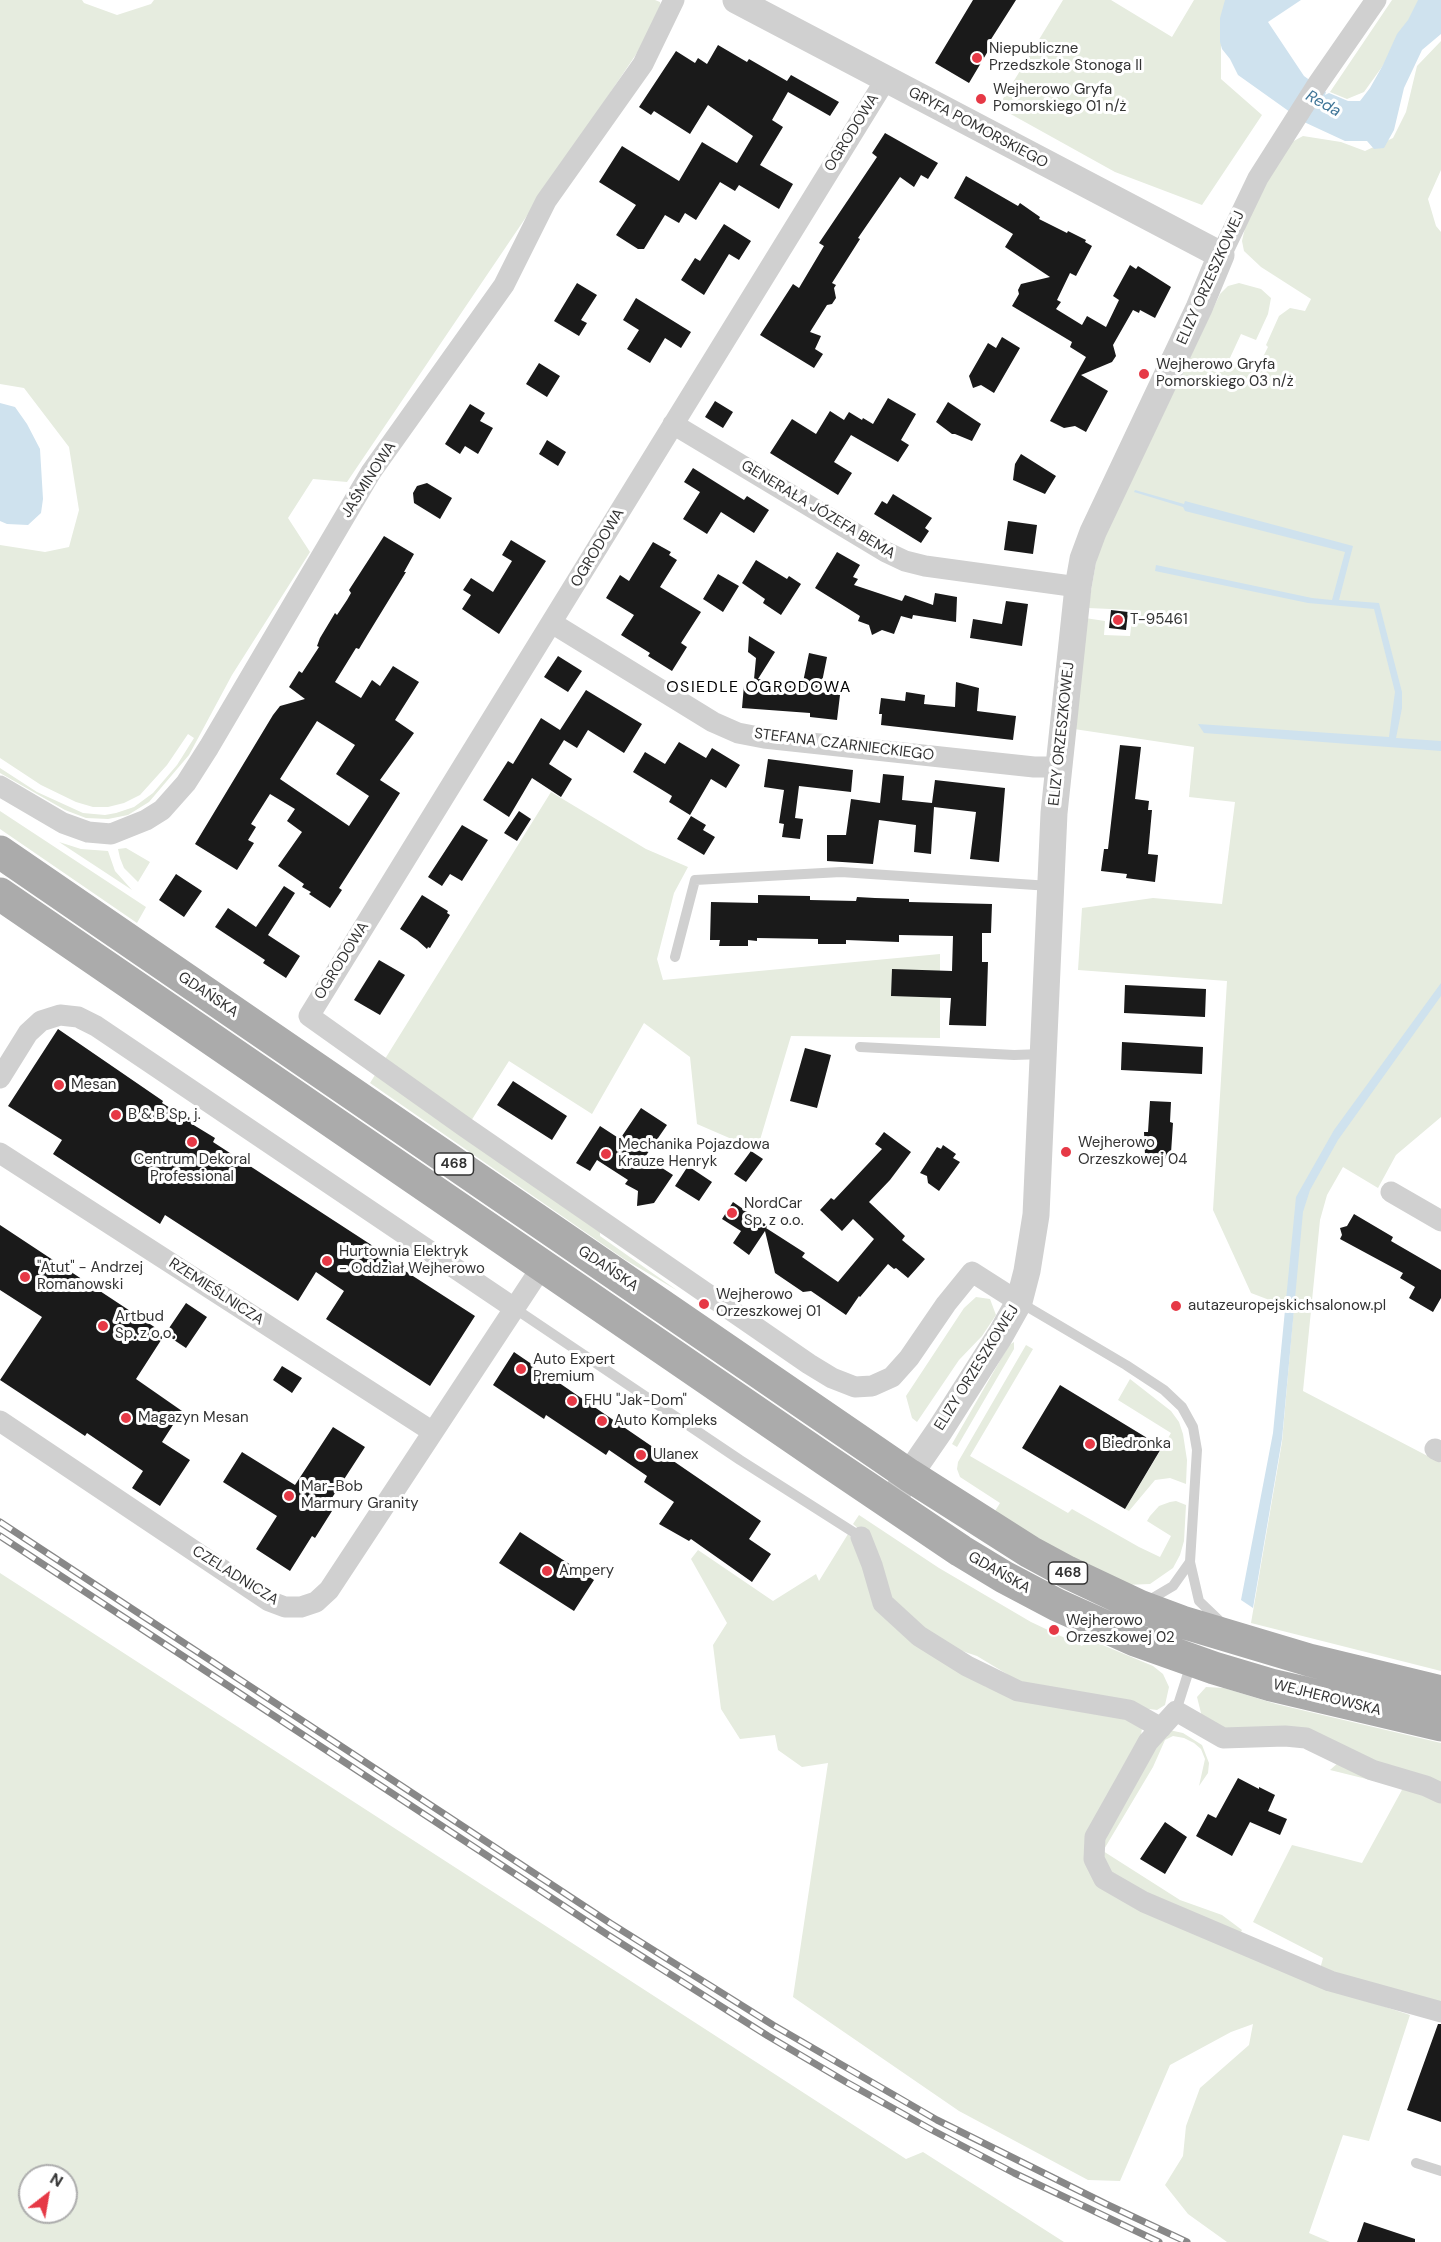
<!DOCTYPE html>
<meta charset="utf-8">
<style>
body{margin:0}
#map{position:relative;width:1441px;height:2242px;overflow:hidden;background:#fff;font-family:"DM Sans",sans-serif}
canvas{display:block}
.north{position:absolute;left:18px;top:2164px;width:60px;height:60px;box-sizing:border-box;background:#fff;border:2px solid #adadad;border-radius:50%;rotate:31deg;font-size:16px;font-weight:700;line-height:24px;text-align:center;color:#333}
.north::after{content:'';display:block;margin:auto;width:21px;height:27px;background:#e63946;clip-path:polygon(50% 0,100% 100%,50% 72%,0 100%)}
</style>
<div id="map">
<canvas width="1441" height="2242"></canvas>
<div class="north">N</div>
</div>
<script>
const c = document.querySelector('canvas').getContext('2d');
c.lineJoin = 'round';
function paint(path, color) { c.fillStyle = color; c.fill(path, 'evenodd'); }
const shape = rows => new Path2D(rows.map(r => 'M' + r).join(''));
function strokePath(path, color, width, dash) { c.strokeStyle = color; c.lineWidth = width; c.lineCap = dash ? 'butt' : 'round'; c.setLineDash(dash || []); c.stroke(path); }
function label(font, color, halo, rows, align = 'center') {
  c.font = font + ' "DM Sans",sans-serif'; c.lineWidth = 6; c.setLineDash([]); c.textBaseline = 'middle'; c.strokeStyle = halo; c.fillStyle = color; for (const [text, x, y, turn = 0] of rows) {
    c.save(); c.translate(x, y); c.rotate((+turn || 0) * Math.PI / 180); c.textAlign = isNaN(turn) ? turn : align; if (halo) c.strokeText(text, 0, 0); c.fillText(text, 0, 0); c.restore();
  }
}
paint(shape([
 [0,0,82,0,84,3,117,15,151,4,154,0,655,0,660,2,662,16,347,482,313,479,288,518,310,552,232,675,189,755,149,802,128,815,108,819,86,818,65,810,0,773,0,768,37,792,83,813,105,815,116,813,134,807,153,793,177,765,194,738,188,734,167,765,140,795,124,803,108,807,93,807,76,802,41,785,0,758,0,545,45,552,69,547,79,510,69,447,24,388,0,384],
 [1063,0,1111,0,1172,37,1194,0,1240,0,1221,23,1221,79,1262,115,1202,205,1115,172,998,107],
 [1392,0,1430,0,1364,92,1347,99,1330,92],
 [1441,41,1441,170,1428,199,1436,226,1441,232,1441,1117,1396,1155,1378,1188,1343,1167,1327,1195,1320,1220,1303,1391,1441,1463,1441,1671,1251,1623,1282,1442,1294,1306,1280,1304,1251,1293,1213,1210,1227,981,1078,970,1082,908,1153,898,1222,904,1235,802,1189,797,1194,747,1074,729,1085,618,1105,621,1104,635,1130,636,1133,610,1088,608,1098,551,1220,294,1228,286,1239,283,1261,289,1271,298,1268,314,1256,340,1241,334,1229,360,1255,373,1268,347,1266,345,1279,316,1290,308,1305,311,1311,299,1261,267,1244,251,1242,241,1245,228,1267,182,1290,143,1303,136,1341,142,1365,151,1393,138,1406,112,1417,66],
 [551,792,646,849,688,867,674,893,657,959,663,980,940,954,940,1038,791,1036,757,1150,697,1124,690,1057,644,1023,592,1114,509,1061,471,1121,600,1231,600,1236,678,1291,624,1259,370,1083],
 [0,811,146,907,137,923,0,829],
 [59,842,81,849,108,851,115,871,132,890],
 [126,848,150,862,138,882,124,868,120,858,118,849],
 [976,1297,990,1299,996,1315,982,1336,959,1360,917,1422,912,1418,906,1396,964,1308],
 [1014,1342,1014,1349,957,1447,952,1444,1009,1345],
 [1026,1345,1033,1349,970,1456,1068,1513,1072,1509,1139,1547,1160,1557,1171,1536,1147,1521,1150,1516,1159,1506,1170,1502,1176,1501,1186,1505,1184,1541,1180,1555,1173,1568,1150,1584,1125,1585,992,1516,1000,1503,960,1477,957,1469,958,1462],
 [1130,1379,1171,1411,1179,1422,1183,1434,1187,1460,1186,1484,1170,1478,1155,1480,1129,1511,1125,1509,1171,1433,1118,1400],
 [859,1515,939,1568,1031,1622,1082,1646,1088,1639,1153,1666,1163,1674,1169,1687,1165,1705,1157,1710,1141,1708,1025,1685,977,1656,944,1645,896,1610,867,1536,853,1524],
 [848,1534,861,1548,871,1598,986,1687,1130,1716,1142,1728,1140,1744,1089,1861,1318,1985,1410,2015,1369,2141,1343,2135,1309,2233,1330,2242,1227,2242,1188,2214,1165,2185,1183,2156,1186,2126,1200,2088,1249,2045,1253,2024,1231,2032,1170,2065,1120,2181,1088,2180,959,2111,793,1997,828,1763,802,1767,778,1750,775,1735,740,1739,721,1709,713,1645,727,1623,691,1559,698,1550,773,1601,816,1574,819,1581],
 [0,1573,906,2159,923,2152,1064,2242,0,2242],
 [30,2176,66,2176,66,2212,30,2212],
 [1206,1687,1224,1688,1276,1704,1441,1743,1441,1789,1334,1748,1228,1732,1202,1717,1197,1697],
 [1169,1730,1183,1733,1202,1745,1209,1763,1208,1773,1199,1786,1205,1759,1201,1749,1194,1743,1184,1738,1173,1736,1165,1740,1153,1767,1103,1851,1180,1900,1222,1915,1242,1930,1240,1934,1228,1933,1154,1903,1117,1882,1102,1867,1098,1849,1104,1833,1130,1791,1135,1774,1152,1744],
 [1339,1762,1441,1797,1441,2006,1320,1969,1323,1958,1253,1922,1292,1845,1362,1863,1403,1788,1330,1770]
]), '#e6ecdf');
paint(shape([
 [1225,0,1301,0,1268,22,1304,76,1326,92,1325,95,1329,93,1348,101,1360,101,1370,88,1383,65,1397,34,1408,20,1418,0,1441,0,1441,34,1422,50,1404,88,1394,130,1384,148,1374,149,1367,141,1345,141,1304,122,1238,75,1230,59,1222,49,1220,42,1220,18],
 [0,403,15,407,27,424,40,449,43,499,41,513,28,525,7,524,0,521],
 [1135,490,1184,504,1185,501,1353,546,1339,600,1379,603,1402,692,1402,708,1396,738,1441,741,1441,751,1204,733,1198,724,1389,737,1395,692,1374,609,1308,603,1155,571,1156,565,1312,598,1332,600,1345,552,1185,511,1183,507,1134,492],
 [1441,983,1441,996,1338,1140,1310,1190,1303,1212,1282,1439,1253,1608,1241,1600,1273,1433,1296,1197,1334,1130]
]), '#cfe2ee');
paint(shape([
 [973,0,1016,0,988,44,991,46,969,83,935,63],
 [718,45,747,62,749,59,787,81,791,75,839,102,830,116,788,92,772,120,783,127,760,165,793,184,779,209,739,185,735,191,720,182,696,220,685,213,679,223,665,215,644,249,638,249,616,235,636,205,599,182,622,146,679,181,702,142,737,163,753,136,708,105,690,134,654,111,651,115,639,107,676,51,695,63,698,58,707,64],
 [885,133,938,163,928,179,921,175,914,187,900,177,858,238,860,239,832,283,836,285,834,288,836,298,832,304,827,305,810,332,821,336,815,349,823,354,814,368,760,335,793,284,799,288,824,246,819,243,877,157,872,153],
 [966,176,1018,206,1020,203,1040,217,1039,219,1067,233,1068,231,1086,240,1085,242,1092,246,1076,276,1070,273,1057,300,1061,302,1056,309,1082,325,1087,316,1106,327,1119,300,1113,296,1130,265,1136,269,1138,266,1171,287,1155,318,1140,310,1139,313,1133,310,1113,345,1116,356,1112,362,1081,375,1108,391,1086,432,1075,426,1064,428,1050,421,1086,357,1070,347,1072,342,1012,306,1019,294,1018,290,1021,284,1050,277,1005,247,1013,234,954,198],
 [724,224,751,241,739,260,729,254,704,295,681,280,695,258,700,261],
 [577,283,597,295,581,320,587,323,579,336,554,321],
 [636,298,691,332,681,348,665,338,650,363,627,349,639,330,623,320],
 [1002,337,1020,348,994,393,981,385,973,388,969,376,988,343,996,348],
 [539,363,560,376,547,397,526,384],
 [888,398,916,414,901,440,909,445,898,462,851,435,834,462,852,473,838,495,770,453,792,419,816,434,830,411,844,420,849,412,862,420,863,418,873,424],
 [715,401,733,412,723,428,705,417],
 [948,402,981,424,972,441,955,434,952,434,936,422],
 [470,404,485,413,480,421,493,428,478,454,465,446,460,454,445,444],
 [547,440,566,452,558,466,539,454],
 [1021,454,1056,476,1045,494,1013,480,1015,464],
 [693,468,744,500,747,496,769,510,754,533,721,512,707,534,683,519,700,492,684,482],
 [427,483,452,498,440,519,414,503,413,493,417,486],
 [893,494,932,518,925,528,929,531,921,543,874,514,882,501,887,504],
 [1008,521,1037,525,1033,554,1004,550],
 [384,536,414,554,404,572,406,572,368,634,359,649,356,648,335,682,361,698,372,680,380,686,393,666,419,682,395,720,414,733,380,780,400,793,339,888,342,890,330,908,309,894,311,892,302,887,304,884,278,866,302,832,287,821,295,809,270,794,251,824,256,827,248,840,254,843,237,870,195,844,273,715,280,706,305,699,289,687,299,671,302,673,319,647,317,646,320,638,335,613,337,615,347,600,351,593,349,590],
 [317,721,355,745,336,774,369,796,349,826,280,779],
 [511,540,546,561,499,634,462,609,471,595,463,590,471,578,493,592,512,561,502,555],
 [653,542,671,552,669,555,677,560,660,587,701,612,681,643,687,647,672,671,648,656,650,653,621,635,634,615,606,598,620,575,629,581],
 [837,552,860,565,853,577,858,579,854,585,902,601,905,595,933,605,935,593,957,597,956,622,913,615,912,619,901,616,894,634,882,630,872,635,869,625,858,621,860,616,815,588],
 [756,560,787,579,789,576,801,584,781,615,763,603,765,599,742,583],
 [718,574,739,586,723,612,703,599],
 [1006,601,1028,604,1022,646,970,638,973,619,1002,624],
 [1111,610,1128,612,1126,630,1109,628],
 [749,636,775,652,758,679,775,681,775,684,802,687,809,653,827,657,820,692,840,695,837,720,810,717,810,713,742,708,744,685,753,690,756,658,748,652],
 [558,656,582,671,568,692,544,677],
 [956,682,979,688,977,711,1016,716,1013,740,881,725,882,714,879,714,881,698,905,701,906,692,925,695,924,704,955,707],
 [586,690,642,724,624,753,588,730,577,748,564,740,549,764,572,779,561,797,532,778,509,817,483,800,508,761,513,764,541,718,560,730],
 [679,742,706,758,712,748,740,765,726,788,711,779,690,815,669,802,672,796,633,772,645,752,665,764],
 [1120,745,1141,747,1135,799,1149,801,1148,810,1152,810,1148,854,1158,855,1155,882,1126,878,1127,874,1101,871,1104,849,1108,849],
 [768,759,853,770,851,792,799,786,795,818,803,819,800,839,782,837,784,824,779,823,784,790,764,787],
 [883,774,904,776,902,800,932,803,935,780,1005,788,999,862,970,859,976,812,934,807,931,854,914,852,916,825,879,820,873,864,827,861,827,835,846,835,851,799,880,803],
 [519,811,531,819,517,841,504,833],
 [691,816,706,825,703,830,715,837,704,855,677,839],
 [462,825,488,840,462,881,450,874,442,886,428,877],
 [176,874,202,891,184,917,159,900],
 [284,886,295,893,268,935,300,956,286,978,263,963,265,960,215,927,228,908,256,927],
 [422,895,448,911,447,913,450,915,430,948,428,947,427,949,417,940,400,929],
 [758,895,810,896,810,900,856,901,857,897,875,898,909,899,909,902,992,904,991,933,982,933,982,962,988,962,986,1026,949,1025,951,998,891,996,892,969,952,971,953,936,899,935,899,942,846,940,846,944,818,944,818,939,757,938,757,941,748,940,748,946,719,946,720,940,710,940,711,902,758,903],
 [379,960,405,975,380,1015,354,1000],
 [1125,985,1206,989,1205,1017,1124,1013],
 [58,1029,163,1101,162,1103,193,1122,192,1124,215,1138,213,1142,373,1246,371,1249,475,1316,430,1386,326,1319,344,1291,316,1272,298,1301,165,1215,160,1224,53,1154,62,1140,8,1106],
 [1122,1042,1203,1047,1202,1074,1121,1070],
 [805,1048,831,1055,817,1108,790,1101],
 [513,1081,567,1116,552,1140,497,1105],
 [1150,1101,1171,1102,1170,1122,1173,1123,1171,1153,1163,1161,1158,1156,1145,1155,1144,1132,1148,1132],
 [641,1108,667,1125,645,1157,673,1175,654,1203,637,1206,638,1191,625,1184,628,1180,597,1160,590,1171,576,1163,600,1126,620,1139],
 [884,1132,911,1152,890,1180,869,1202,905,1236,902,1240,925,1259,908,1278,896,1268,894,1269,888,1264,860,1297,859,1296,846,1315,811,1291,803,1292,775,1273,765,1231,749,1255,733,1243,741,1231,722,1219,733,1202,768,1226,766,1228,805,1253,802,1257,838,1282,874,1239,853,1219,842,1231,820,1210,831,1198,834,1200,882,1149,875,1144],
 [943,1145,956,1154,953,1158,960,1162,939,1191,928,1183,927,1176,920,1173,937,1147,941,1149],
 [751,1151,763,1159,746,1182,734,1174],
 [688,1166,712,1182,699,1201,675,1186],
 [1354,1214,1393,1237,1391,1241,1441,1270,1441,1298,1433,1312,1409,1298,1415,1287,1400,1278,1403,1273,1340,1239,1342,1235,1340,1228,1347,1226],
 [0,1225,165,1334,136,1379,182,1411,162,1442,190,1460,160,1506,132,1488,143,1471,87,1433,85,1436,0,1380,42,1317,0,1290],
 [186,1303,207,1317,186,1348,165,1334],
 [514,1352,761,1521,749,1539,771,1554,752,1582,691,1539,689,1541,659,1524,674,1502,644,1482,647,1476,609,1450,606,1455,546,1415,544,1419,493,1385],
 [282,1366,302,1378,292,1393,273,1380],
 [1060,1385,1162,1447,1125,1509,1022,1448],
 [333,1427,365,1447,326,1507,332,1511,315,1538,312,1536,290,1571,256,1549,277,1516,223,1482,242,1452,295,1485],
 [520,1532,594,1580,574,1611,499,1563],
 [1238,1778,1259,1789,1259,1787,1275,1795,1268,1811,1287,1819,1280,1835,1250,1822,1232,1856,1196,1836,1208,1814,1216,1818],
 [1165,1822,1187,1837,1165,1874,1140,1859],
 [1438,2024,1441,2024,1441,2122,1407,2110],
 [1364,2222,1415,2239,1415,2242,1357,2242]
]), '#1a1a1a');
strokePath(shape([
 [675,957,695,880,841,872,1050,886],
 [860,1047,1014,1055,1043,1054],
 [1021,1303,1126,1365,1164,1390,1182,1407,1193,1427,1197,1450,1190,1562,1199,1601,1222,1623],
 [514,1308,740,1460,861,1537],
 [1146,1602,1173,1586,1190,1562],
 [1176,1711,1191,1664],
 [1416,2163,1441,2171]
]), '#d0d0d0', 10);
strokePath(shape([
 [886,79,309,1016,465,1127,809,1364,832,1378,855,1387,872,1386,892,1377,909,1358,946,1304,972,1272,1019,1302],
 [1221,255,1258,178,1317,85,1376,0],
 [673,424,886,552,905,561,925,566,1078,587],
 [552,623,713,722,738,733,764,738,1034,767,1058,767],
 [0,786,63,823,88,832,111,834,146,820,162,810,186,783,209,747,371,472,504,285,546,201,643,64,674,0],
 [0,1078,28,1033,41,1021,60,1015,78,1017,96,1026,514,1308],
 [0,1153,433,1432],
 [1391,1192,1441,1221],
 [0,1421,269,1601,285,1607,301,1607,316,1602,329,1590,543,1265],
 [1435,1449,1441,1452],
 [861,1537,872,1565,883,1603,919,1636,967,1666,1018,1691,1129,1710,1161,1728],
 [1441,1793,1426,1786,1372,1770,1306,1738,1285,1736,1223,1738,1176,1711,1148,1742,1128,1778,1095,1837,1094,1859,1104,1879,1144,1902,1330,1981,1441,2012]
]), '#d0d0d0', 21);
strokePath(shape([
 [736,0,1221,255,1199,308,1093,532,1083,559,1078,587,1054,813,1036,1215,1027,1271,1019,1302,1001,1334,940,1430,898,1491]
]), '#d0d0d0', 27);
strokePath(shape([
 [0,852,909,1475,1030,1552,1067,1572,1139,1606,1182,1622,1309,1660,1441,1692],
 [0,894,826,1460,961,1551,1004,1577,1057,1605,1135,1640,1214,1668,1271,1685,1441,1725]
]), '#ababab', 33);
const rail = shape([
 [0,1522,610,1923,773,2025,937,2120,1106,2204,1187,2242],
 [0,1536,608,1935,768,2036,846,2082,932,2130,1014,2173,1159,2242]
]);
strokePath(rail, '#888', 7);
strokePath(rail, '#fff', 4.5, [14]);
for (const [x, y, r, color] of [
 [977,58,6,"#e63946"],
 [981,99,6,"#e63946"],
 [1144,374,6,"#e63946"],
 [1118,620,6,"#e63946"],
 [59,1085,6,"#e63946"],
 [116,1115,6,"#e63946"],
 [192,1142,6,"#e63946"],
 [1066,1152,6,"#e63946"],
 [606,1154,6,"#e63946"],
 [732,1213,6,"#e63946"],
 [327,1261,6,"#e63946"],
 [25,1277,6,"#e63946"],
 [704,1304,6,"#e63946"],
 [1176,1306,6,"#e63946"],
 [103,1326,6,"#e63946"],
 [521,1369,6,"#e63946"],
 [572,1401,6,"#e63946"],
 [126,1418,6,"#e63946"],
 [602,1421,6,"#e63946"],
 [1090,1444,6,"#e63946"],
 [641,1455,6,"#e63946"],
 [289,1496,6,"#e63946"],
 [547,1571,6,"#e63946"],
 [1054,1630,6,"#e63946"]
]) { const dot = new Path2D(); dot.arc(x, y, r, 0, 2 * Math.PI); c.fillStyle = color; c.fill(dot); strokePath(dot, '#fff', 2); }
for (const [x, y, w] of [
 [454,1164,39],
 [1068,1573,39]
]) { const box = new Path2D(); box.roundRect(x - w / 2, y - 11, w, 22, 4.5); c.fillStyle = '#fff'; c.fill(box); strokePath(box, '#333', 1.5); }
label('bold 14px', '#333', null, [
 ["468",454,1164],
 ["468",1068,1573]
]);
label('15px', '#333', '#fff', [
 ["Niepubliczne",989,49],
 ["Przedszkole Stonoga II",989,66],
 ["Wejherowo Gryfa",993,90],
 ["Pomorskiego 01 n/ż",993,107],
 ["Wejherowo Gryfa",1156,365],
 ["Pomorskiego 03 n/ż",1156,382],
 ["T-95461",1130,620],
 ["Mesan",71,1085],
 ["B & B Sp. j.",128,1115],
 ["Wejherowo",1078,1143],
 ["Orzeszkowej 04",1078,1160],
 ["Mechanika Pojazdowa",618,1145],
 ["Krauze Henryk",618,1162],
 ["Centrum Dekoral",192,1160,"center"],
 ["Professional",192,1177,"center"],
 ["NordCar",744,1204],
 ["Sp. z o.o.",744,1221],
 ["Hurtownia Elektryk",339,1252],
 ["- Oddział Wejherowo",339,1269],
 ["\"Atut\" - Andrzej",37,1268],
 ["Romanowski",37,1285],
 ["Wejherowo",716,1295],
 ["Orzeszkowej 01",716,1312],
 ["autazeuropejskichsalonow.pl",1188,1306],
 ["Artbud",115,1317],
 ["Sp. z o.o.",115,1334],
 ["Auto Expert",533,1360],
 ["Premium",533,1377],
 ["FHU \"Jak-Dom\"",584,1401],
 ["Magazyn Mesan",138,1418],
 ["Auto Kompleks",614,1421],
 ["Biedronka",1102,1444],
 ["Ulanex",653,1455],
 ["Mar-Bob",301,1487],
 ["Marmury Granity",301,1504],
 ["Ampery",559,1571],
 ["Wejherowo",1066,1621],
 ["Orzeszkowej 02",1066,1638]
], 'left');
label('15px', '#333', '#fff', [
 ["GRYFA POMORSKIEGO",978,128,28],
 ["OGRODOWA",852,133,-58],
 ["ELIZY ORZESZKOWEJ",1211,278,-66],
 ["JAŚMINOWA",369,480,-57],
 ["GENERAŁA JÓZEFA BEMA",818,510,31],
 ["OGRODOWA",598,548,-59],
 ["ELIZY ORZESZKOWEJ",1062,734,-84],
 ["STEFANA CZARNIECKIEGO",844,745,7],
 ["OGRODOWA",342,961,-58],
 ["GDAŃSKA",208,995,34],
 ["GDAŃSKA",608,1269,34],
 ["RZEMIEŚLNICZA",216,1292,33],
 ["ELIZY ORZESZKOWEJ",977,1368,-58],
 ["GDAŃSKA",999,1573,30],
 ["CZELADNICZA",235,1576,32],
 ["WEJHEROWSKA",1327,1698,14]
]);
label('italic 16px', '#3f7597', '#fff', [
 ["Reda",1323,104,29]
]);
c.letterSpacing = '1.5px';
label('16px', '#000', '#fff', [
 ["OSIEDLE OGRODOWA",759,688]
]);
c.letterSpacing = '0px';
</script>
